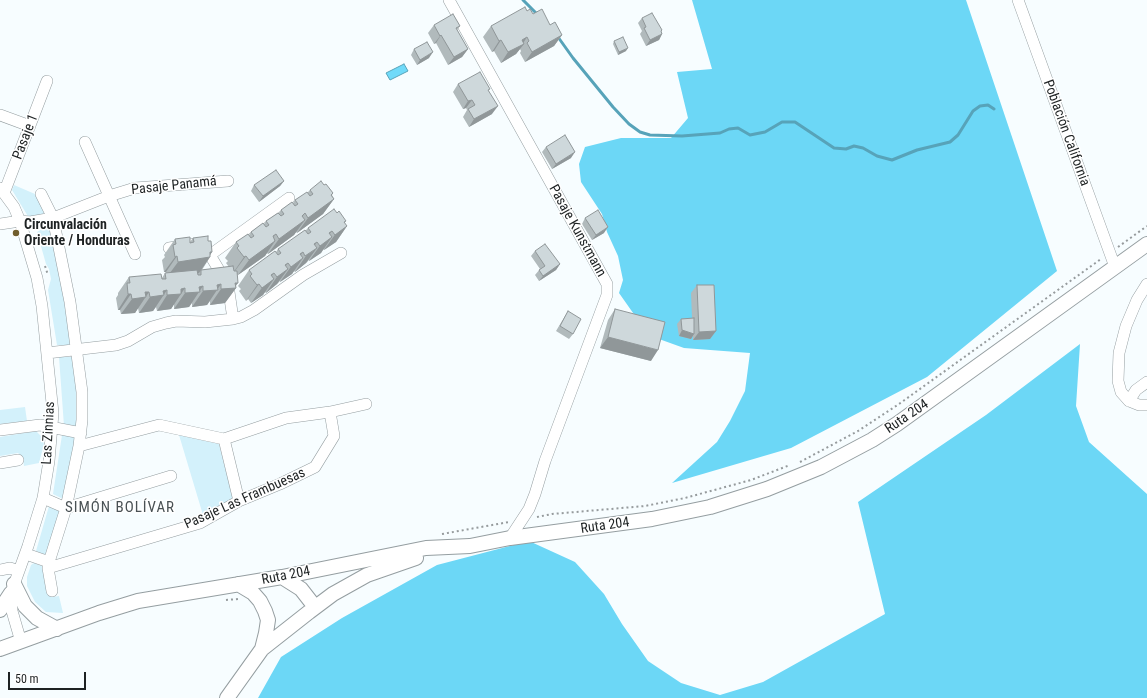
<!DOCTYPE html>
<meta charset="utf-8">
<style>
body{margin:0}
#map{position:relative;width:1147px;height:698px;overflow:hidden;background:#f7fdff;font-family:"Roboto Condensed",sans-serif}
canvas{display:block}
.scale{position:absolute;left:8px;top:672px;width:78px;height:18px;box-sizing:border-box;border:2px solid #1e2223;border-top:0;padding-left:5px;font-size:12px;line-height:14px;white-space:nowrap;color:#1e2223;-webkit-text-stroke:3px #fff;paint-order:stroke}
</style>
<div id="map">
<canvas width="1147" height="698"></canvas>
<div class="scale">50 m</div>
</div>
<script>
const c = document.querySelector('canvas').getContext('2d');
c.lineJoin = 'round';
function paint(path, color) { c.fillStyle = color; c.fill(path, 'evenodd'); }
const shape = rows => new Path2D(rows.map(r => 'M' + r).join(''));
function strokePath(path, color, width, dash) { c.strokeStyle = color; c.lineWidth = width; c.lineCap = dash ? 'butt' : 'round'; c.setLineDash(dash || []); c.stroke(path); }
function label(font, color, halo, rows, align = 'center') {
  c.font = font + ' "Roboto Condensed",sans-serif'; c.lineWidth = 3; c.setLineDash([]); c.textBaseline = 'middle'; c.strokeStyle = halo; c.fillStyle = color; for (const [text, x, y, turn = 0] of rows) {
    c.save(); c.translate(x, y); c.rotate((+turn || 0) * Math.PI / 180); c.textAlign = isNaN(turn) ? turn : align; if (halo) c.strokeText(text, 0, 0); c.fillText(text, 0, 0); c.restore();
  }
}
paint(shape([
 [14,185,35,194,41,201,45,211,42,215,29,218,12,190],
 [49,228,53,232,71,339,70,345,57,345,48,290,51,279,49,269,46,264,37,232,42,229],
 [59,357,72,357,76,383,76,427,64,426],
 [25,407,27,421,0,424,0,410],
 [36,431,41,436,44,444,39,463,24,466,23,458,18,453,0,456,0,437],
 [62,435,75,437,72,458,63,499,53,494],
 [179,435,219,444,233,498,203,515],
 [49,506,60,511,47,556,36,551],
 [34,563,42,566,48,594,53,597,59,596,63,613,46,612,35,602,27,586,27,577,31,565]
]), '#d3f1fb');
paint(shape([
 [692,0,966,0,1057,271,927,377,791,448,672,483,717,442,730,421,745,391,750,353,684,348,659,339,638,320,619,293,623,280,618,256,607,232,602,214,581,182,579,164,585,147,621,138,671,138,688,118,677,72,712,69],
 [1080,344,1076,406,1089,442,1147,494,1147,698,258,698,281,657,342,618,437,565,529,541,575,562,604,594,622,624,648,661,681,683,720,695,763,682,885,614,858,502,986,415]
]), '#6cd7f6');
const water = shape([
 [404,64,408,71,390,80,386,73,404,64]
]);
paint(water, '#70daf9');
strokePath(water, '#57a3b9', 1);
strokePath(shape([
 [523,0,538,15],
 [558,37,573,58,613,107,629,124,640,132,650,135,682,136,720,133,729,129,738,128,750,135,765,132,782,122,795,122,834,148,846,149,854,146,863,148,877,156,892,160,917,150,950,142,958,135,973,111,980,106,988,105,994,109]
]), '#57a3b9', 3);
const minor = shape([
 [449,0,607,284,607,295,545,461,535,494,529,509,510,538],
 [1018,0,1115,267],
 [0,115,30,126],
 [85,142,135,254],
 [0,188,14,207,20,221,37,278,42,306,53,413,49,461,43,498,28,546,11,593,12,611,21,642],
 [4,193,47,81],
 [41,194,53,218,70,302,82,392,82,420,79,446,66,508,49,562,48,568,52,591],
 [0,224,20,221,30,222,53,218,109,196,135,188,228,181],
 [169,248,195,244,200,245,205,248,210,255,228,285,233,319],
 [210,255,289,198],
 [1147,284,1137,300,1126,326,1119,353,1118,381,1121,392,1129,401,1139,405,1147,405],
 [47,353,116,345,128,341,152,327,166,323,176,321,205,322,233,319,241,317,254,310,303,275,341,253],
 [1129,401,1136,390,1147,382],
 [0,430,40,425,81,433],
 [224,439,239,501],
 [79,446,159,425,224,439,286,418,330,412,366,404],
 [0,463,18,460],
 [43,498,66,508,171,476],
 [26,554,49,562],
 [48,568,200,523,239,501,280,484,315,467,334,436,330,412],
 [0,570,10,568,19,571]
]);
const major = shape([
 [282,577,301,589,315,607],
 [14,584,25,606,37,618,57,629],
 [238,584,253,593,260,601,265,611,268,620,266,633,262,649],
 [0,610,11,593],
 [0,649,99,613,138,601,282,577,426,548,470,546,510,538,652,519,710,507,767,489,821,467,872,440,897,424,1147,244],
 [227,698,262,649,309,612,333,594,367,575,416,558]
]);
strokePath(minor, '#959ea1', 12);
strokePath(major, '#959ea1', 16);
strokePath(shape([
 [1118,247,1147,226],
 [45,266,48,275],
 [800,462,858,431,899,404,1101,259],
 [537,517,552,514,645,506,685,498,751,480,790,465],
 [442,534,509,522],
 [226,600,238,599]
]), '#969b9d', 2, [2, 3]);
strokePath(minor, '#fff', 11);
strokePath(major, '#fff', 14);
paint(shape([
 [527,11,533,14,550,25,562,35,554,46,525,62,520,53,521,51,520,49,516,54,501,63,494,51,492,52,483,37,491,26],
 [642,18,662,30,661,31,662,34,659,40,646,46,640,34,642,31,638,23],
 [434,25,460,26,457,30,468,49,462,57,448,65,436,43,434,44,428,33],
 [614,41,626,51,618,55,613,44],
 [414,49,429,58,417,65,411,55],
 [458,84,489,91,492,114,469,127,463,117,467,110,466,108,463,109,453,92],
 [546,147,571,158,552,169,542,152],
 [284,181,280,186,259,202,251,191,254,185],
 [324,185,333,193,332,195,334,199,323,214,297,233,296,232,294,235,268,254,267,253,265,256,238,275,237,274,236,288,225,303,210,305,210,301,207,305,192,307,192,303,189,307,174,309,174,304,171,309,157,311,156,307,153,311,139,313,138,308,135,313,121,314,120,310,118,310,116,298,118,295,118,293,129,277,162,278,165,273,166,273,166,272,164,272,162,260,165,257,164,255,175,239,190,242,193,238,208,241,212,252,210,255,210,257,202,270,229,267,226,263,228,261,225,258,236,242,249,235,251,232,264,224,266,221,278,214,281,210,293,203,295,200,307,193,310,190],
 [585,218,604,233,592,240,582,224],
 [344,223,347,226,336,242,324,250,323,249,321,253,309,261,309,260,306,263,295,272,294,271,292,274,280,282,280,281,277,284,266,293,265,292,263,295,251,303,248,299,246,301,239,291,241,289,238,286,249,270,276,252,278,249,305,231,308,228],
 [535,251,560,264,556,270,539,281,535,275,540,269,531,256],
 [697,285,716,331,710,339,693,340,693,336,691,339,679,336,677,324,681,319,692,318,691,293],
 [615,309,651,361,600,348,608,320],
 [568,311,573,334,569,339,556,331]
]), '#b1babc');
paint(shape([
 [662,34,659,40,646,46,650,40],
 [441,35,436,43,434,44,440,36],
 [562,35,554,46,525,62,532,52],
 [527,37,522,45,524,44,516,54,501,63,508,52,522,40],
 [501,40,494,51,492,52,499,41],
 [628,48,626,51,618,55,619,52],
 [468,49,462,57,448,65,454,57],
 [433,52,429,58,417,65,420,60],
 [472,100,466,108,463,109,468,101],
 [498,106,492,114,469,127,474,119],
 [575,152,571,158,552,169,556,164],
 [284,181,280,186,259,202,263,196],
 [333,193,324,206,334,199,323,214,297,233,308,218],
 [305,213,295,227,305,220,294,235,268,254,279,239],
 [346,221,337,233,347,226,336,242,324,250,344,222],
 [608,227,604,233,592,240,596,235],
 [332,231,323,243,332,237,321,253,309,261,329,233],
 [276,234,266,247,275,241,265,256,238,275,249,260],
 [317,242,309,254,317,248,306,263,295,272,314,244],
 [210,252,212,252,208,258,210,257,199,273,167,277,178,262],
 [303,252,294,265,303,258,292,274,280,282,300,254],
 [177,256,166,272,164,272,175,257],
 [246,256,235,271,233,273,244,257],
 [288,263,279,275,288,269,277,284,266,293,285,265],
 [560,264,556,270,539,281,543,276],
 [274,273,265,285,274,279,263,295,251,303,271,275],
 [235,283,238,283,234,288,236,288,225,303,210,305,221,289],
 [221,284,207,305,192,307,203,291,217,285],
 [259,284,248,299,246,301,257,285],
 [203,286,189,307,174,309,185,293,199,287],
 [185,288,171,309,157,311,167,295,181,289],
 [167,290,153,311,139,313,150,297,163,291],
 [145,292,149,292,135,313,121,314,132,299],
 [128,294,131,294,120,310,118,310],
 [682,330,694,334,691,339,679,336],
 [716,331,710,339,693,340,699,332],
 [608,337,658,350,651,361,600,348]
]), '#909799');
const building = shape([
 [525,7,527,11,530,9,533,14,542,9,550,25,555,22,562,35,532,52,527,43,529,41,527,37,522,40,524,44,508,52,501,40,499,41,491,26,525,7],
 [652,13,662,30,661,31,662,34,650,40,644,28,646,27,642,18,652,13],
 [453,14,460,26,456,28,468,49,454,57,441,35,440,36,434,25,453,14],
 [623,37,628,48,619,52,614,41,623,37],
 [427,42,433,52,420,60,414,49,427,42],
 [480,72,490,89,488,90,498,106,474,119,468,109,475,105,472,100,468,101,458,84,480,72],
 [565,135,575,152,556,164,546,147,565,135],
 [276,170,284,181,263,196,254,185,276,170],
 [321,181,324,185,326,184,333,193,331,195,334,199,308,218,305,213,302,216,305,220,279,239,276,234,273,236,275,241,249,260,246,256,244,257,237,248,239,246,236,242,248,234,251,238,254,236,251,232,263,223,266,227,269,225,266,221,278,213,281,216,284,214,281,210,292,202,295,206,298,204,295,200,307,192,310,196,313,194,310,190,321,181],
 [334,209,337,213,339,211,346,221,344,222,347,226,335,235,332,231,329,233,332,237,320,246,317,242,314,244,317,248,305,256,303,252,300,254,303,258,291,267,288,263,285,265,288,269,277,277,274,273,271,275,274,279,262,288,259,284,257,285,250,276,252,274,249,270,275,251,278,255,281,253,278,249,305,230,308,234,311,232,308,228,334,209],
 [598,210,608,227,596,235,585,218,598,210],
 [208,236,208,241,211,241,212,252,210,252,210,257,178,262,177,256,175,257,173,245,176,244,175,239,190,237,190,243,194,242,193,238,208,236],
 [545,244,560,264,543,276,539,270,545,266,535,251,545,244],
 [233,266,234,271,237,271,238,283,235,283,236,288,221,289,221,284,217,285,218,290,203,291,203,286,199,287,200,292,185,293,185,288,181,289,181,294,167,295,167,290,163,291,164,295,150,297,149,292,145,292,146,297,132,299,131,294,128,294,127,283,130,283,129,277,161,274,162,279,166,279,165,273,197,270,198,275,201,275,201,270,233,266],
 [697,285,714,285,716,331,699,332,697,285],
 [615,309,665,322,658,350,608,337,615,309],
 [568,311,581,319,573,334,560,326,568,311],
 [694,318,694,334,682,330,681,319,694,318]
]);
paint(building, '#ced8db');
strokePath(building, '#909799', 1);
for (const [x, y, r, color] of [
 [16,233,4,"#715d2c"]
]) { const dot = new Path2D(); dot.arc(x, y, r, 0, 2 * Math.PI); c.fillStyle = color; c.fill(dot); strokePath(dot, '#fff', 1.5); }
label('14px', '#1e2223', '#fff', [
 ["Población California",1066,133,70],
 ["Pasaje 1",26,137,-69],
 ["Pasaje Panamá",174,186,-6],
 ["Pasaje Kunstmann",577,231,61],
 ["Ruta 204",907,417,-34],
 ["Las Zinnias",49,433,-87],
 ["Pasaje Las Frambuesas",245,499,-24],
 ["Ruta 204",605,526,-8],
 ["Ruta 204",286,576,-11]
]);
label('bold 14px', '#1e2223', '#fff', [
 ["Circunvalación",24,225],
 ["Oriente / Honduras",24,241]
], 'left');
c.letterSpacing = '1px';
label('15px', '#495154', '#fff', [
 ["SIMÓN BOLÍVAR",120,508]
]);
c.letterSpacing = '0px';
</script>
